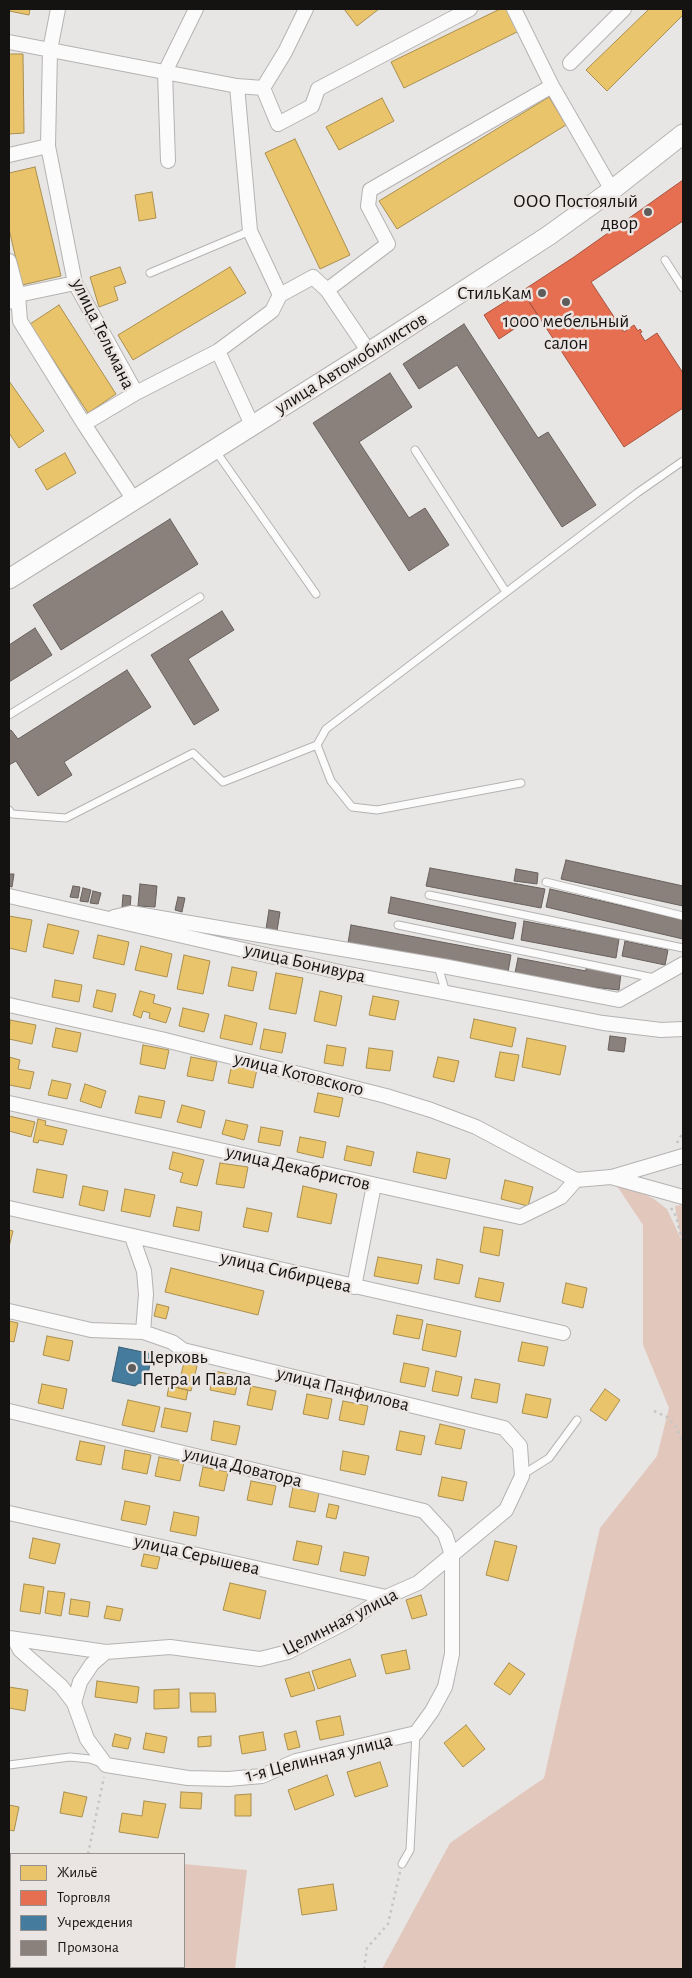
<!DOCTYPE html>
<meta charset="utf-8">
<style>
body{margin:0}
#map{position:relative;width:692px;height:1978px;overflow:hidden;background:#e8e6e4;font-family:"Alegreya Sans",sans-serif}
canvas{display:block}
.frame{position:absolute;inset:0;border:10px solid #151312;pointer-events:none}
.legend{position:absolute;left:10px;top:1853px;width:175px;height:115px;box-sizing:border-box;background:#eae5e2;border:1px solid #95918f;margin:0;padding:6px 9px;list-style:none;font-size:15px;color:#151312}
.legend li{display:flex;align-items:center;gap:10px;height:25px}
.legend b{width:25px;border:1px solid #95918f}
</style>
<div id="map">
<canvas width="692" height="1978"></canvas>
<div class="frame"></div>
<ul class="legend">
<li><b style="height:14px;background:#e9c46a"></b>Жильё</li>
<li><b style="height:14px;background:#e76f51"></b>Торговля</li>
<li><b style="height:14px;background:#457b9d"></b>Учреждения</li>
<li><b style="height:14px;background:#8a817c"></b>Промзона</li>
</ul>
</div>
<script>
const c = document.querySelector('canvas').getContext('2d');
c.lineJoin = 'round';
function paint(path, color) { c.fillStyle = color; c.fill(path, 'evenodd'); }
const shape = rows => new Path2D(rows.map(r => 'M' + r).join(''));
function strokePath(path, color, width, dash) { c.strokeStyle = color; c.lineWidth = width; c.lineCap = dash ? 'butt' : 'round'; c.setLineDash(dash || []); c.stroke(path); }
function label(font, color, halo, rows, align = 'center') {
  c.font = font + ' "Alegreya Sans",sans-serif'; c.lineWidth = 5; c.setLineDash([]); c.textBaseline = 'middle'; c.strokeStyle = halo; c.fillStyle = color; for (const [text, x, y, turn = 0] of rows) {
    c.save(); c.translate(x, y); c.rotate((+turn || 0) * Math.PI / 180); c.textAlign = isNaN(turn) ? turn : align; if (halo) c.strokeText(text, 0, 0); c.fillText(text, 0, 0); c.restore();
  }
}
paint(shape([
 [611,1177,654,1199,667,1209,681,1239,675,1206,683,1205,683,1969,382,1969,450,1843,544,1778,600,1528,657,1456,669,1408,643,1345,643,1225],
 [9,1859,11,1859,11,1967,184,1967,184,1864,247,1870,235,1969,9,1969]
]), '#e2c8bc');
const homes = shape([
 [9,9,30,9,29,15,9,11,9,9],
 [344,9,379,9,357,26,344,9],
 [500,9,511,9,521,30,404,88,391,62,500,9],
 [649,9,683,9,683,15,607,91,586,70,649,9],
 [9,54,23,54,24,133,9,134,9,54],
 [549,97,566,125,397,229,379,201,549,97],
 [382,98,394,121,339,150,326,127,382,98],
 [295,139,350,255,320,269,265,153,295,139],
 [35,167,61,276,22,285,9,229,9,173,35,167],
 [152,192,156,218,139,221,135,195,152,192],
 [120,267,126,283,114,287,118,300,99,307,90,277,120,267],
 [230,267,246,293,133,360,118,335,230,267],
 [59,305,116,394,88,413,30,324,59,305],
 [9,381,44,431,19,448,9,433,9,381],
 [65,453,76,473,47,490,35,470,65,453],
 [9,916,32,920,26,952,9,948,9,916],
 [48,924,79,931,73,954,43,947,48,924],
 [98,935,129,942,124,965,93,958,98,935],
 [141,946,172,954,167,977,135,970,141,946],
 [184,955,210,961,203,994,177,989,184,955],
 [232,967,257,972,253,991,228,986,232,967],
 [276,973,303,978,296,1014,269,1009,276,973],
 [55,980,82,985,79,1002,52,997,55,980],
 [97,990,116,994,112,1012,93,1007,97,990],
 [140,991,155,995,153,1003,171,1008,166,1023,149,1018,150,1013,143,1011,141,1018,133,1015,140,991],
 [320,991,342,996,336,1026,314,1021,320,991],
 [373,996,399,1001,395,1020,369,1015,373,996],
 [183,1008,209,1014,204,1032,179,1026,183,1008],
 [225,1015,257,1023,252,1045,220,1038,225,1015],
 [474,1019,516,1028,512,1047,470,1038,474,1019],
 [10,1020,36,1025,32,1044,9,1039,10,1020],
 [56,1028,81,1033,77,1052,52,1047,56,1028],
 [264,1029,286,1033,282,1053,260,1049,264,1029],
 [527,1038,566,1046,560,1075,522,1067,527,1038],
 [143,1045,169,1050,165,1069,140,1064,143,1045],
 [327,1045,346,1048,343,1066,324,1063,327,1045],
 [369,1048,393,1051,390,1071,366,1068,369,1048],
 [9,1052,9,1057,20,1060,18,1069,34,1072,30,1089,9,1085,9,1052],
 [500,1052,519,1055,514,1081,495,1077,500,1052],
 [191,1057,217,1062,213,1081,187,1076,191,1057],
 [438,1057,459,1061,454,1082,433,1077,438,1057],
 [232,1064,257,1069,253,1088,228,1083,232,1064],
 [52,1080,71,1084,67,1099,48,1095,52,1080],
 [85,1084,106,1091,101,1108,80,1101,85,1084],
 [318,1093,343,1098,339,1117,314,1112,318,1093],
 [139,1096,165,1101,161,1118,135,1113,139,1096],
 [182,1105,205,1111,201,1128,177,1122,182,1105],
 [9,1116,35,1122,31,1137,9,1131,9,1116],
 [38,1119,46,1121,45,1125,67,1130,63,1145,39,1140,38,1143,33,1142,38,1119],
 [226,1120,248,1125,244,1140,222,1134,226,1120],
 [261,1127,283,1131,280,1146,258,1142,261,1127],
 [300,1137,326,1142,323,1158,297,1152,300,1137],
 [347,1146,374,1152,371,1166,344,1160,347,1146],
 [173,1152,204,1160,197,1186,180,1182,183,1173,169,1169,173,1152],
 [417,1152,450,1159,446,1179,413,1172,417,1152],
 [220,1163,248,1167,244,1188,216,1184,220,1163],
 [37,1169,67,1175,63,1198,33,1192,37,1169],
 [505,1180,533,1187,528,1206,501,1199,505,1180],
 [83,1186,108,1191,104,1211,79,1205,83,1186],
 [303,1186,337,1194,331,1224,297,1217,303,1186],
 [125,1189,155,1195,150,1217,121,1211,125,1189],
 [177,1207,202,1212,199,1231,173,1226,177,1207],
 [247,1208,272,1213,268,1232,243,1227,247,1208],
 [484,1227,503,1230,499,1256,480,1252,484,1227],
 [9,1230,13,1231,9,1247,9,1230],
 [378,1257,422,1265,418,1284,374,1276,378,1257],
 [437,1259,463,1265,459,1284,434,1279,437,1259],
 [171,1268,264,1291,258,1315,165,1292,171,1268],
 [479,1278,504,1283,500,1302,475,1297,479,1278],
 [566,1283,587,1288,583,1308,562,1303,566,1283],
 [157,1304,169,1307,166,1319,154,1316,157,1304],
 [397,1315,423,1320,419,1339,393,1334,397,1315],
 [9,1321,18,1323,14,1342,9,1341,9,1321],
 [427,1324,461,1331,456,1357,422,1350,427,1324],
 [47,1336,73,1341,69,1361,43,1355,47,1336],
 [522,1342,548,1347,544,1366,518,1361,522,1342],
 '127 1369a7 7 0 1 1 14 0a7 7 0 1 1-14 0Z',
 [184,1362,197,1366,191,1391,178,1388,184,1362],
 [404,1363,429,1368,425,1387,400,1382,404,1363],
 [214,1371,239,1376,235,1395,210,1390,214,1371],
 [436,1371,462,1377,458,1396,432,1391,436,1371],
 [475,1379,500,1384,497,1403,471,1398,475,1379],
 [42,1384,67,1389,63,1409,38,1403,42,1384],
 [169,1386,188,1390,186,1400,167,1396,169,1386],
 [251,1386,276,1391,272,1410,247,1405,251,1386],
 [605,1389,620,1400,606,1421,590,1410,605,1389],
 [307,1394,332,1399,328,1419,303,1414,307,1394],
 [526,1394,551,1399,547,1418,522,1413,526,1394],
 [128,1400,160,1407,154,1432,122,1425,128,1400],
 [343,1401,368,1406,364,1425,339,1420,343,1401],
 [165,1408,191,1413,187,1432,161,1427,165,1408],
 [214,1421,240,1426,236,1445,211,1440,214,1421],
 [440,1424,465,1430,461,1449,435,1444,440,1424],
 [400,1431,425,1436,421,1455,396,1450,400,1431],
 [80,1441,105,1446,101,1465,76,1460,80,1441],
 [125,1450,151,1455,147,1474,122,1469,125,1450],
 [343,1451,369,1456,365,1475,340,1470,343,1451],
 [159,1457,184,1462,180,1481,155,1476,159,1457],
 [203,1467,228,1472,224,1491,199,1486,203,1467],
 [442,1477,467,1482,463,1501,438,1496,442,1477],
 [251,1481,276,1486,272,1505,247,1500,251,1481],
 [293,1487,319,1493,315,1512,289,1507,293,1487],
 [125,1501,150,1506,146,1525,121,1520,125,1501],
 [329,1504,339,1506,336,1519,326,1517,329,1504],
 [174,1512,199,1517,196,1536,170,1531,174,1512],
 [33,1538,60,1544,55,1564,29,1558,33,1538],
 [297,1541,322,1546,318,1565,293,1560,297,1541],
 [495,1541,517,1546,508,1581,486,1575,495,1541],
 [344,1552,369,1557,365,1576,340,1571,344,1552],
 [144,1554,160,1557,157,1569,141,1566,144,1554],
 [230,1583,266,1591,260,1619,223,1610,230,1583],
 [24,1584,44,1587,40,1614,20,1611,24,1584],
 [48,1591,65,1593,61,1616,45,1613,48,1591],
 [421,1595,427,1615,412,1619,406,1600,421,1595],
 [71,1599,90,1602,88,1617,69,1614,71,1599],
 [107,1606,123,1609,120,1621,104,1618,107,1606],
 [406,1650,410,1669,386,1674,381,1655,406,1650],
 [350,1659,356,1676,318,1689,312,1671,350,1659],
 [509,1663,525,1674,510,1695,494,1684,509,1663],
 [309,1672,315,1690,291,1697,285,1679,309,1672],
 [97,1681,139,1687,137,1703,95,1697,97,1681],
 [9,1687,28,1690,25,1711,9,1708,9,1687],
 [179,1689,179,1708,154,1709,154,1690,179,1689],
 [190,1693,215,1693,216,1712,191,1712,190,1693],
 [340,1716,344,1735,320,1740,316,1721,340,1716],
 [466,1725,485,1749,463,1767,444,1743,466,1725],
 [296,1731,300,1747,288,1750,284,1734,296,1731],
 [263,1732,266,1750,242,1754,239,1736,263,1732],
 [146,1733,167,1737,164,1753,143,1749,146,1733],
 [115,1734,131,1738,128,1749,112,1746,115,1734],
 [211,1736,211,1746,198,1747,198,1737,211,1736],
 [380,1762,388,1786,355,1797,347,1772,380,1762],
 [327,1775,334,1795,295,1810,288,1790,327,1775],
 [64,1792,87,1797,82,1817,60,1813,64,1792],
 [181,1792,202,1793,201,1809,180,1808,181,1792],
 [251,1794,251,1816,235,1816,235,1795,251,1794],
 [144,1801,166,1804,158,1838,119,1832,122,1813,142,1816,144,1801],
 [9,1805,19,1807,14,1831,9,1830,9,1805],
 [333,1884,337,1910,302,1915,298,1889,333,1884]
]);
paint(homes, '#e9c46a');
strokePath(homes, '#a98f50', 1);
const shops = shape([
 [683,180,683,221,591,282,624,332,634,325,638,331,640,329,642,332,640,333,645,341,657,333,683,373,683,408,624,447,522,291,574,257,683,180],
 [522,291,537,314,499,339,484,315,522,291]
]);
paint(shops, '#e76f51');
strokePath(shops, '#a8533e', 1);
const public = shape([
 [119,1347,152,1354,146,1384,139,1383,135,1386,112,1381,119,1347]
]);
paint(public, '#457b9d');
strokePath(public, '#375c73', 1);
const industry = shape([
 [464,324,538,438,548,432,596,505,562,527,457,365,419,389,403,364,464,324],
 [390,373,412,407,359,442,409,518,425,508,449,545,409,571,313,423,390,373],
 [170,519,198,564,61,650,33,605,170,519],
 [222,611,234,630,188,659,219,710,194,725,151,655,222,611],
 [35,628,52,655,9,682,9,645,35,628],
 [127,670,151,707,64,762,72,775,38,796,16,761,9,765,9,731,11,730,18,739,127,670],
 [566,860,683,886,683,906,561,879,566,860],
 [430,868,545,889,541,908,426,886,430,868],
 [516,869,538,873,537,884,514,881,516,869],
 [9,874,14,874,12,887,9,886,9,874],
 [140,884,157,886,155,907,138,906,140,884],
 [73,886,80,887,78,898,70,897,73,886],
 [83,888,91,890,88,902,80,901,83,888],
 [550,889,683,920,683,939,546,907,550,889],
 [93,891,101,893,98,904,90,903,93,891],
 [123,895,131,896,130,908,122,907,123,895],
 [178,897,185,898,182,912,175,910,178,897],
 [391,897,516,923,513,939,388,913,391,897],
 [269,910,280,912,277,931,266,929,269,910],
 [524,921,619,939,616,958,521,940,524,921],
 [351,925,511,955,508,972,348,943,351,925],
 [625,941,668,950,665,965,622,956,625,941],
 [518,958,586,971,586,968,621,973,619,990,584,986,515,973,518,958],
 [610,1036,626,1038,624,1052,608,1050,610,1036]
]);
paint(industry, '#8a817c');
strokePath(industry, '#67605c', 1);
const lane = shape([
 [665,260,683,288],
 [150,273,250,231],
 [215,450,316,594],
 [415,450,506,592],
 [9,715,200,597],
 [317,745,331,781,352,807,377,810,521,783],
 [9,810,12,814,66,818,193,753,223,782,317,745,326,729,637,493,683,461],
 [546,882,683,916],
 [429,895,683,948],
 [398,925,654,978],
 [438,966,446,993],
 [522,1475,549,1458,577,1420],
 [9,1765,70,1757,90,1759,101,1763],
 [402,1864,410,1850,416,1733]
]);
const street = shape([
 [58,9,50,50,48,146,75,283,136,393,84,424,134,500],
 [514,9,552,86,612,190],
 [9,42,237,86,250,231,280,295],
 [570,63,624,9],
 [237,86,263,88,278,124,312,106,318,89,470,9],
 [263,88,285,52,306,9],
 [9,155,48,146],
 [168,161,165,72,196,9],
 [9,261,18,295,20,321,84,424],
 [327,290,369,352],
 [9,302,18,295,75,283],
 [218,351,252,425],
 [136,393,218,351,272,311,280,295,313,277,327,290,388,244,368,206,370,190,552,86],
 [9,896,344,973,603,1023,661,1030,683,1029],
 [114,917,131,913,448,967,619,1000,683,964],
 [9,1005,161,1039,386,1096,431,1110,476,1127,576,1180],
 [9,1103,520,1217,561,1197,576,1180],
 [612,1177,683,1156],
 [576,1180,611,1177,683,1197],
 [9,1208,563,1333],
 [132,1237,144,1271,146,1294,143,1332],
 [354,1287,374,1185],
 [9,1311,91,1330,143,1332,172,1342,183,1350,504,1428,520,1446,522,1476,506,1510,418,1583,386,1597,346,1622,288,1652,260,1659,170,1647,106,1652,9,1638],
 [9,1411,424,1511,445,1534,452,1555,452,1654,445,1687,432,1711,416,1733,296,1761,262,1776,228,1779,188,1778,106,1765,87,1739,74,1703,61,1686,20,1650,14,1639],
 [9,1513,386,1597],
 [74,1703,80,1682,92,1664,106,1652]
]);
const secondary = shape([
 [9,579,369,352,548,236,612,190,683,134]
]);
strokePath(lane, '#b5b3b2', 9);
strokePath(street, '#b5b3b2', 16);
strokePath(secondary, '#b5b3b2', 21);
strokePath(shape([
 [677,1143,683,1132],
 [671,1208,676,1216,683,1244],
 [654,1411,667,1417,676,1426,683,1443],
 [88,1854,104,1777],
 [72,1969,73,1967],
 [364,1969,367,1948,388,1924,400,1872]
]), '#c5c5c5', 2.5, [2.5, 4]);
strokePath(lane, '#fcfbfb', 7);
strokePath(street, '#fcfbfb', 14);
strokePath(secondary, '#fcfbfb', 19);
for (const [x, y, r, color] of [
 [648,212,5,"#5f5d5c"],
 [542,293,5,"#5f5d5c"],
 [566,302,5,"#5f5d5c"],
 [132,1368,5,"#5f5d5c"]
]) { const dot = new Path2D(); dot.arc(x, y, r, 0, 2 * Math.PI); c.fillStyle = color; c.fill(dot); strokePath(dot, '#eae5e2', 2); }
label('19px', '#151312', '#eae5e2', [
 ["ООО Постоялый",638,201],
 ["двор",638,223],
 ["СтильКам",532,293],
 ["1000 мебельный",566,321,"center"],
 ["салон",566,343,"center"],
 ["Церковь",142,1357,"left"],
 ["Петра и Павла",142,1379,"left"]
], 'right');
label('19px', '#151312', '#eae5e2', [
 ["улица Тельмана",103,334,64],
 ["улица Автомобилистов",351,363,-32],
 ["улица Бонивура",305,963,13],
 ["улица Котовского",299,1074,14],
 ["улица Декабристов",298,1168,13],
 ["улица Сибирцева",286,1272,13],
 ["улица Панфилова",343,1389,14],
 ["улица Доватора",243,1467,14],
 ["улица Серышева",197,1555,13],
 ["Целинная улица",340,1622,-27],
 ["1-я Целинная улица",319,1758,-14]
]);
</script>
